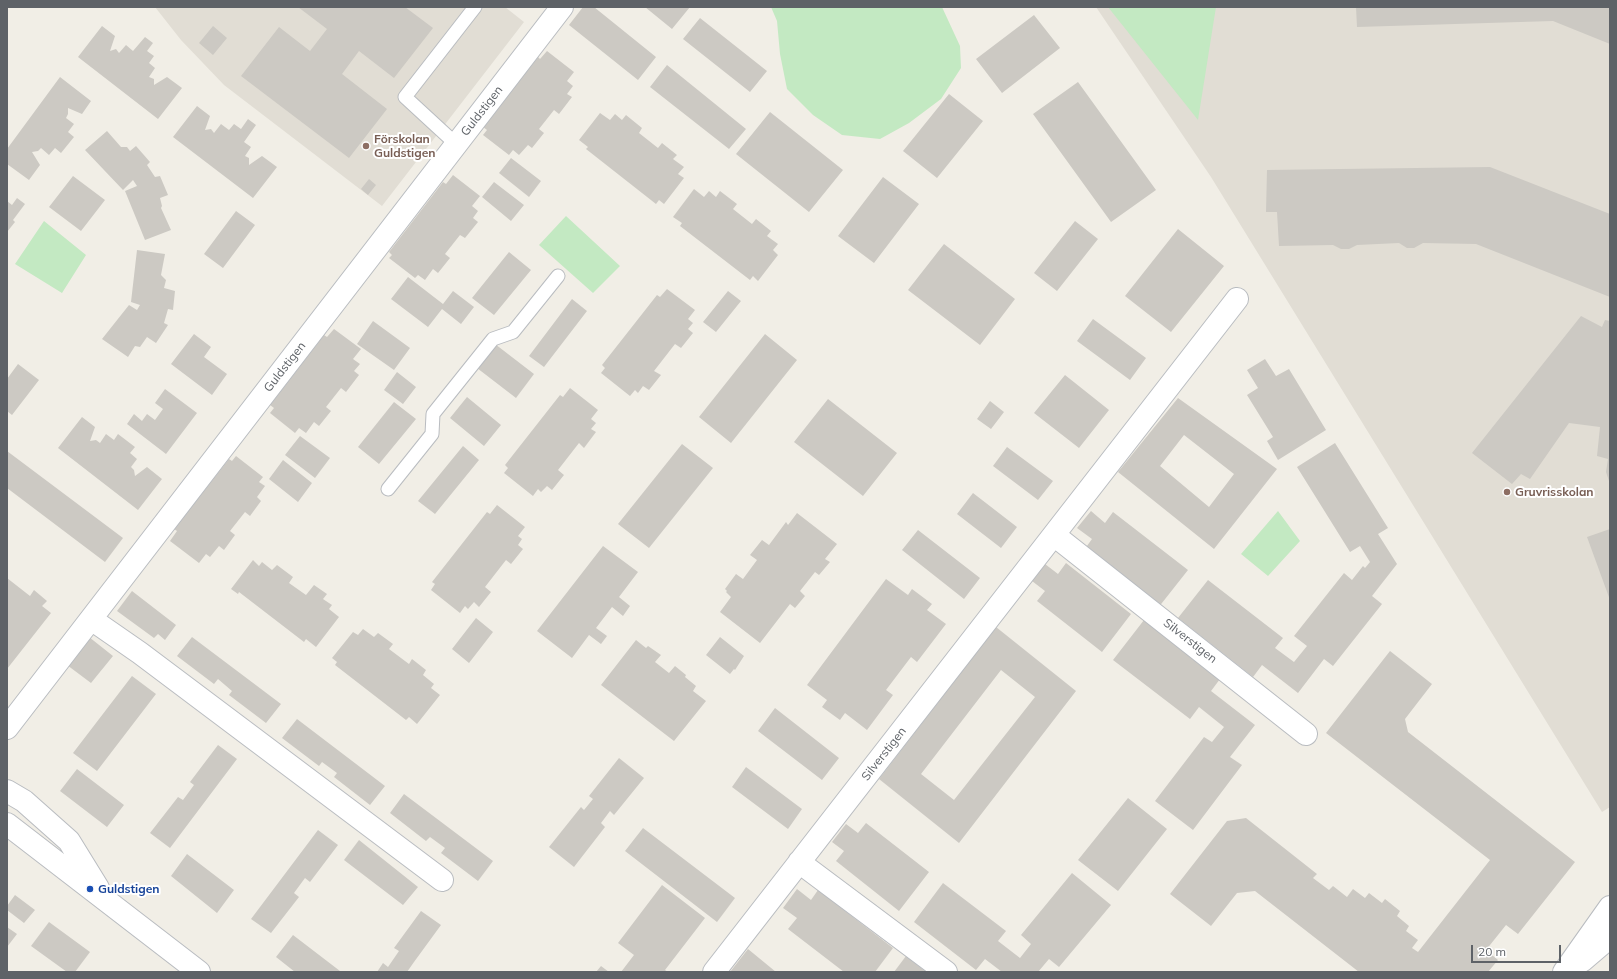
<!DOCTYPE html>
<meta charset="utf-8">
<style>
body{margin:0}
#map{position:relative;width:1617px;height:979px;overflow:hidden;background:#f1eee6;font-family:Mulish,sans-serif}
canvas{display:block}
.frame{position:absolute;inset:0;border:8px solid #5e6267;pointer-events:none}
.scale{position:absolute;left:1471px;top:945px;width:90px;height:18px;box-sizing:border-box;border:2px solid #5e6267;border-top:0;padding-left:5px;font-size:12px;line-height:14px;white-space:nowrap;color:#5e6267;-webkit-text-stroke:3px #fff;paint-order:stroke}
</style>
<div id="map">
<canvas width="1617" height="979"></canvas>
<div class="frame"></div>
<div class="scale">20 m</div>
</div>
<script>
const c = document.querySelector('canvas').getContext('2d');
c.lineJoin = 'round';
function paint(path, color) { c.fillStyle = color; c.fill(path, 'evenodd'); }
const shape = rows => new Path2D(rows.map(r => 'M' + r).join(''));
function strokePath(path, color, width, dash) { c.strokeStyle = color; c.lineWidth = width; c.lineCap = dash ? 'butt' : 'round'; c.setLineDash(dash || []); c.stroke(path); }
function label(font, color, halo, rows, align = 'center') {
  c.font = font + ' Mulish,sans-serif'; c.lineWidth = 4; c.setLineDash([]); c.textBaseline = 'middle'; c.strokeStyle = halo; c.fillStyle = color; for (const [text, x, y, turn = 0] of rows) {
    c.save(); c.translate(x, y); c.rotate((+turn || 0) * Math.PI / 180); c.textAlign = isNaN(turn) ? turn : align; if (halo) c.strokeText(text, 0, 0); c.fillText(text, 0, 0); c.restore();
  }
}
paint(shape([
 [155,7,505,7,524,22,382,206,224,85,181,40],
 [1096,7,1610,7,1610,807,1602,812,1211,177]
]), '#e1ddd4');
paint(shape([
 [771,7,942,7,960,46,961,68,941,99,909,123,880,139,842,135,813,115,787,89,780,54,777,21],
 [1108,7,1216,7,1198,120],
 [566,216,620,266,593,293,539,245],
 [44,221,86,255,62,293,15,264],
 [1278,511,1300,541,1268,576,1241,554]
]), '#c3e9c2');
paint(shape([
 [298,7,405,7,433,28,394,78,359,51,342,74,387,109,349,158,241,76,279,27,310,51,327,29],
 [583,7,594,7,656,57,638,80,569,25],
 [645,7,690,7,672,29],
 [1356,7,1610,7,1610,44,1553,21,1357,27],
 [1034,15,1060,48,1002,93,976,59],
 [700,18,767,71,750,92,683,39],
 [102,26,115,36,110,51,116,49,119,53,126,45,133,51,145,37,153,43,147,51,154,56,149,63,155,68,149,77,154,79,154,85,167,77,182,88,158,119,78,57],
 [213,26,227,38,213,55,199,43],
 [547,51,574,72,567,81,573,86,567,94,572,97,559,114,554,110,539,129,544,133,532,148,528,145,519,155,513,150,509,155,483,135,487,130,483,127,538,57,540,59],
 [667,65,746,129,729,149,650,87],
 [60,77,91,101,82,114,68,108,68,114,66,118,74,124,68,132,74,137,61,153,55,148,49,155,41,148,38,151,32,152,40,165,29,180,7,164,7,149],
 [1078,82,1156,190,1111,222,1033,114],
 [949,94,983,121,937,178,903,151],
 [197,106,210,116,205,130,211,129,214,133,221,124,229,130,234,124,241,129,248,119,256,125,244,142,251,147,245,156,249,158,249,165,262,156,277,167,253,198,173,137],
 [770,112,843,170,809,212,736,154],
 [600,113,610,120,615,114,622,120,626,115,642,128,639,133,658,148,662,143,677,155,673,159,684,167,678,174,684,178,664,204,659,200,656,204,586,149,588,147,579,140],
 [107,131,121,147,127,147,130,151,136,146,150,162,147,165,155,177,160,176,168,195,160,198,162,206,161,208,171,230,145,240,125,191,137,186,133,180,123,190,85,150],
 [511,158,541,181,529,197,499,173],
 [1490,167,1610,214,1610,297,1476,244,1423,243,1414,248,1407,248,1399,243,1357,245,1349,249,1341,249,1333,245,1279,246,1277,212,1266,212,1267,170],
 [453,175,480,196,472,206,478,211,473,218,478,222,465,238,460,235,445,254,450,258,438,273,433,269,425,280,418,275,415,278,389,258,392,255,389,252,443,182,446,184],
 [73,176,105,200,81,231,49,207],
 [883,177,919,204,874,263,838,236],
 [369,179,376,185,368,195,361,189],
 [494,182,524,205,511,221,482,197],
 [694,189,704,197,709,191,716,197,720,191,737,204,733,209,752,224,756,219,771,231,767,236,778,244,773,250,778,255,758,281,753,276,750,280,680,226,682,223,673,217],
 [17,198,25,204,13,220,15,222,7,232,7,201,12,205],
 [236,211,255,225,223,268,204,254],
 [1075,221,1098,239,1057,291,1034,273],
 [1178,229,1224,266,1171,332,1125,296],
 [944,244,1015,299,980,345,908,290],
 [137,250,165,254,161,275,166,280,164,288,175,291,173,310,168,309,164,323,168,325,156,343,147,337,140,347,135,346,128,357,102,339,129,305,137,310,140,305,131,302],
 [509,252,531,270,494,315,472,298],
 [408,277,443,304,453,291,474,307,461,324,442,309,428,327,391,299],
 [667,289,695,310,688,319,693,323,688,329,693,333,681,348,675,344,654,371,661,375,649,390,643,386,638,393,635,390,630,396,601,373,605,368,602,365,657,295,660,297],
 [728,291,741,301,716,332,703,322],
 [572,299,587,311,544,367,529,356],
 [1581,316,1602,327,1605,320,1610,321,1610,484,1606,472,1608,459,1597,456,1600,427,1569,423,1530,479,1521,474,1512,484,1472,453],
 [1093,319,1146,358,1130,380,1077,341],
 [373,321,410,348,394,370,357,344],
 [334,329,361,349,353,359,360,364,354,371,359,375,346,392,341,388,326,407,331,411,319,426,314,422,306,433,299,428,295,433,270,413,274,408,270,405,324,335,327,337],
 [194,334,211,347,204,357,227,374,212,395,171,364],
 [765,334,797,360,731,443,699,417],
 [495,344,534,374,516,398,477,368],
 [1265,359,1276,376,1289,369,1326,430,1278,460,1267,441,1273,437,1247,395,1258,388,1247,370],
 [18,364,39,380,12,415,7,411,7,379],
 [397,372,416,387,403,404,384,390],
 [1065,375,1109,410,1079,448,1034,413],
 [570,388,598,410,591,419,596,423,591,429,596,432,584,448,579,443,558,470,564,475,552,490,547,486,541,492,538,489,533,496,504,473,508,468,505,465,560,395,563,397],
 [165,389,197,413,166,454,127,424,134,414,142,421,147,414,155,420,163,409,155,403],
 [467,397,501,425,484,446,450,418],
 [1178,398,1277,469,1214,549,1118,472],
 [1184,435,1234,474,1209,507,1160,466],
 [828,399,897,453,863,496,794,442],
 [990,401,1004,412,991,429,977,419],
 [394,402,416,419,379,464,358,447],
 [82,417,95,427,90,441,96,440,100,443,106,434,114,440,118,434,135,447,130,453,137,459,131,467,134,470,135,476,147,467,162,479,138,510,58,448],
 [300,436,330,458,315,478,285,455],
 [1335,443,1388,528,1378,534,1397,564,1372,596,1382,604,1333,666,1324,659,1298,693,1262,665,1253,677,1178,618,1208,580,1283,638,1275,648,1294,662,1307,646,1294,636,1344,573,1352,580,1363,566,1365,568,1370,562,1360,546,1350,552,1297,467],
 [682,444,713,468,649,548,618,524],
 [463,446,479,460,435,514,418,501],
 [1007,447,1053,481,1038,500,993,466],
 [7,451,123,538,105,562,7,488],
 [236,456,263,477,259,482,265,486,257,497,261,501,250,516,245,512,230,531,235,535,224,550,219,546,210,557,206,554,199,563,170,541,177,531,174,529,229,459,232,461],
 [283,460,312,483,298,502,269,479],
 [973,493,1017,527,1001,548,957,514],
 [497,505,525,527,518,536,522,539,518,545,523,549,511,564,506,560,485,587,491,592,479,607,474,602,468,609,465,606,460,613,431,590,435,584,432,582,487,512,490,514],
 [1091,511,1105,523,1113,512,1188,570,1158,608,1084,550,1092,539,1077,528],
 [797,513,837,544,825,559,830,562,819,575,815,572,800,591,805,596,795,608,790,604,760,643,720,612,731,597,726,592,727,591,725,589,736,574,743,579,757,560,750,555,762,540,769,545,786,522,788,525],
 [1610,529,1610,600,1587,537],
 [918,530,980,578,964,599,902,550],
 [603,546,638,572,619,597,630,606,623,616,612,607,596,628,607,636,601,644,589,635,572,658,537,631],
 [253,560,259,566,262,562,272,570,277,565,293,577,289,583,306,595,314,585,327,594,323,599,332,605,329,609,339,617,316,647,306,639,304,642,239,592,238,594,231,589],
 [1066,563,1131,614,1102,652,1037,601,1045,591,1032,581,1045,564,1058,574],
 [7,578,30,596,34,590,47,601,42,606,51,613,7,669],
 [886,579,908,595,912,589,932,604,927,610,946,624,917,662,911,657,886,690,893,695,867,730,845,713,840,720,822,707,827,700,807,685],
 [132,591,176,625,165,640,158,634,154,638,117,611],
 [476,618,493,632,469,663,452,649],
 [1144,620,1220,679,1211,691,1255,725,1230,757,1242,765,1193,830,1155,801,1204,737,1212,742,1224,727,1199,707,1190,719,1113,660],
 [996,627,1076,691,959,843,879,779],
 [1001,670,1035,697,954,800,921,774],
 [363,629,374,637,378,633,393,644,389,649,409,664,412,659,426,670,423,675,434,684,431,688,440,695,417,724,409,717,406,720,335,665,337,662,332,658,353,632,358,635],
 [89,637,113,656,91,683,67,665],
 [192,637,281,704,266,723,229,695,232,691,218,679,214,684,177,656],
 [720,637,744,656,735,670,734,669,730,674,706,655],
 [636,640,646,648,648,646,661,655,655,662,669,673,675,666,686,675,685,677,696,686,693,691,706,701,674,741,601,685],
 [1390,651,1432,684,1405,719,1408,732,1575,862,1518,934,1506,925,1486,950,1498,960,1488,972,1359,972,1255,891,1237,893,1211,926,1170,894,1227,821,1246,818,1317,874,1313,878,1329,890,1333,886,1347,897,1353,889,1365,898,1369,893,1382,903,1385,899,1400,911,1397,916,1409,926,1406,931,1418,940,1412,948,1418,952,1490,860,1326,733],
 [132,676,156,694,97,771,73,753],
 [775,708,839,758,822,780,758,731],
 [297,719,385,786,370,805,334,777,337,773,322,762,319,766,282,738],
 [218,745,237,759,170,848,150,833,178,797,183,800,194,785,190,782],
 [619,758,644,778,614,815,610,811,601,823,605,827,574,867,549,847,581,807,584,810,593,799,589,796],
 [746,767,802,809,788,829,732,787],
 [77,769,124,805,107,827,60,791],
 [404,794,493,861,478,881,441,853,445,848,430,837,426,841,390,813],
 [1128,798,1167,829,1118,891,1078,860],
 [866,823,929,872,899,911,836,861,844,851,832,842,846,824,858,833],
 [643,828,735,898,717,922,625,851],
 [318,830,338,845,310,882,305,878,294,893,299,897,271,933,251,919],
 [359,840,418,887,403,905,344,860],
 [187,854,234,890,217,913,171,876],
 [1072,873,1111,905,1059,967,1049,959,1038,972,1002,972,985,959,976,970,914,922,943,883,1006,931,998,941,1020,958,1031,944,1021,935],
 [662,885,705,918,665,970,668,972,621,972,634,955,618,943],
 [797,889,811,900,818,890,893,948,875,972,844,972,788,929,797,918,783,908],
 [15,895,35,910,24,923,7,910,7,906],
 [421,911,441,925,414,962,407,972,377,972,383,963,388,967,399,951,394,948],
 [49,922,90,952,75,972,67,972,31,946],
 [7,927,17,934,7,947],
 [293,935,340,971,295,972,276,957],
 [748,949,776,972,730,972],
 [906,956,926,972,894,972],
 [601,966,609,972,596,972]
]), '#ccc9c3');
const service = shape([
 [456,144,405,97,475,7],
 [388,489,432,434,433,414,493,339,513,332,558,276]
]);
const minor = shape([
 [1054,535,1306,734],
 [91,619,140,653,442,880],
 [7,728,562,7],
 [799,862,946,972],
 [1582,961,1610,937],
 [714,972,1237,299],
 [1564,972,1610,907]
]);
const tertiary = shape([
 [7,791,24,801,69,841,98,888],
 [7,824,199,972]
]);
strokePath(service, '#b9bcc0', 15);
strokePath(minor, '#b9bcc0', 24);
strokePath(tertiary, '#b9bcc0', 24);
strokePath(service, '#fff', 13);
strokePath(minor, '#fff', 22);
strokePath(tertiary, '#fff', 22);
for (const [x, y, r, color] of [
 [366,146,4,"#8d6e63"],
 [1507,492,4,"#8d6e63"],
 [90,889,4,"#1a4fb4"]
]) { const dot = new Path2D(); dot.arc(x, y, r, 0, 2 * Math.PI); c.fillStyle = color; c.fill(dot); strokePath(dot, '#fff', 1.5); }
label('12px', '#5e6267', '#fff', [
 ["Guldstigen",482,111,-52],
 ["Guldstigen",285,367,-52],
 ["Silverstigen",1190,641,38],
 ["Silverstigen",884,754,-52]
]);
label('bold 12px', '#785e54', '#fff', [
 ["Förskolan",374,139],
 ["Guldstigen",374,153],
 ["Gruvrisskolan",1515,492]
], 'left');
label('bold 12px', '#164399', '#fff', [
 ["Guldstigen",98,889]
], 'left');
</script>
